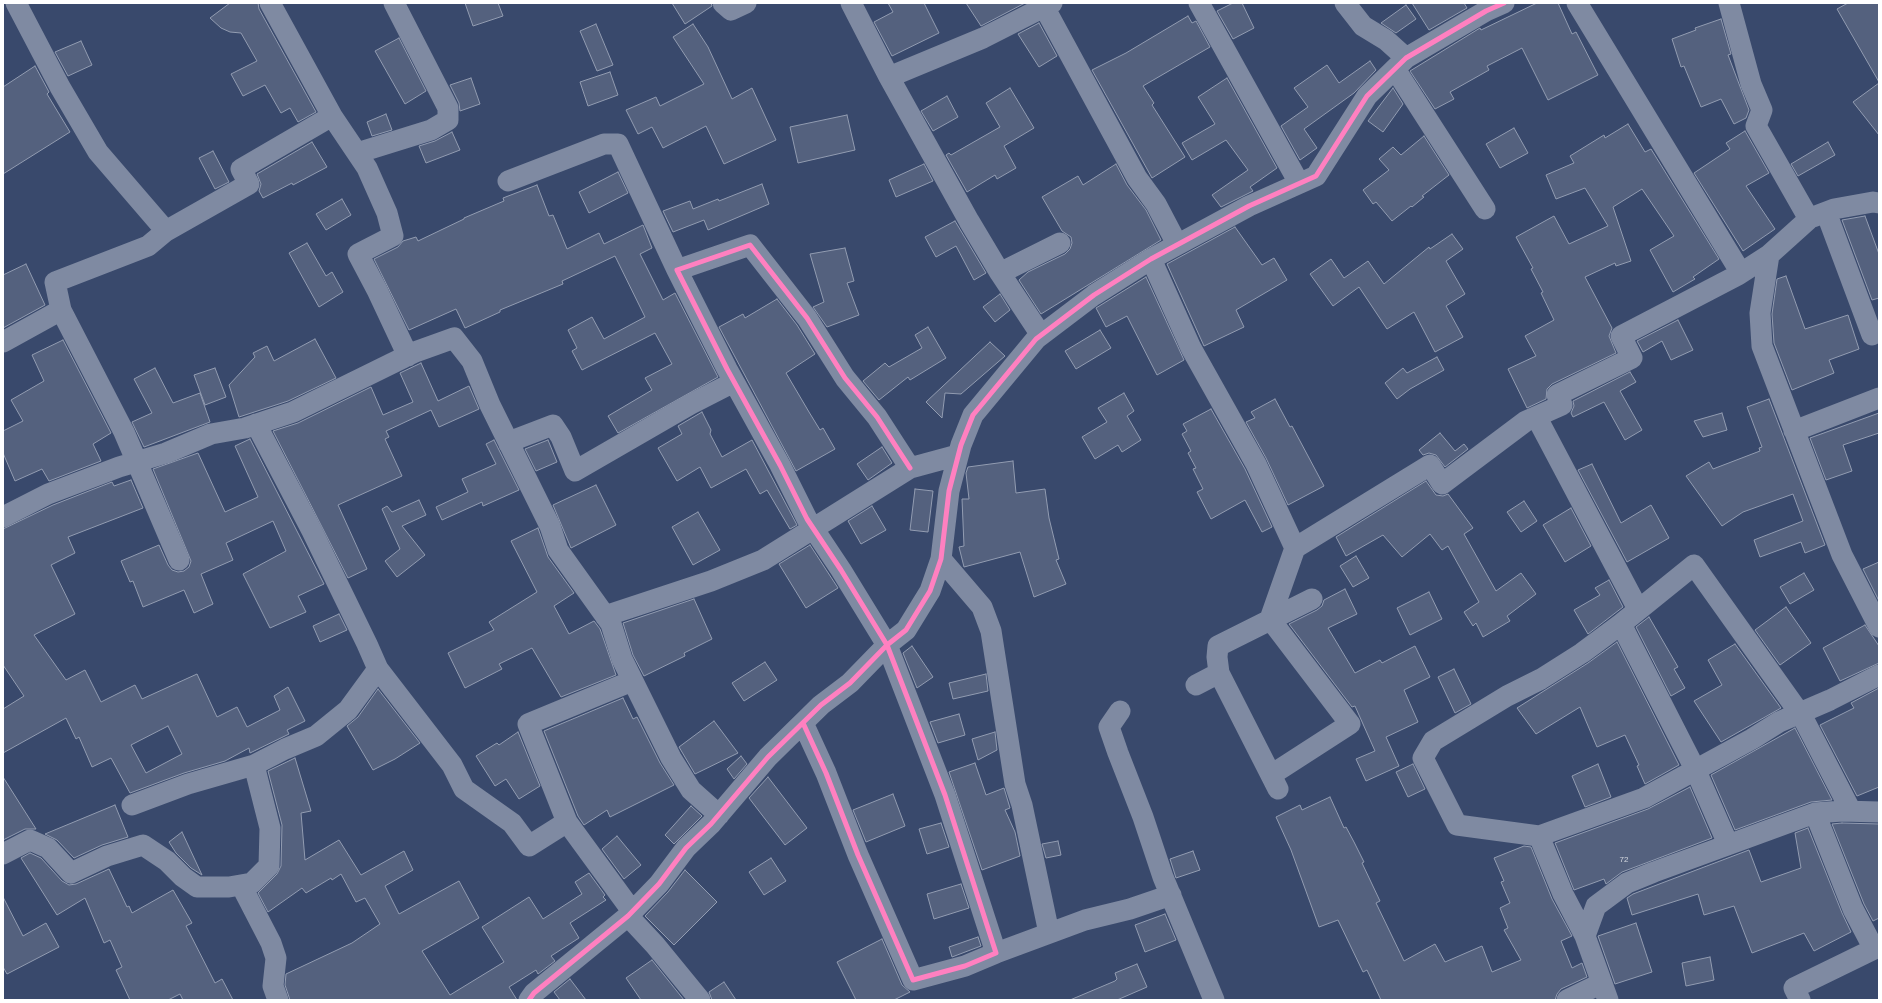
<!DOCTYPE html>
<style>
body{margin:0}
#map{position:relative;width:1882px;height:1003px;overflow:hidden;background:#39496c;font-family:Helvetica,sans-serif}
canvas{display:block}
.frame{position:absolute;inset:0;border:4px solid #fff;pointer-events:none}
</style>
<div id="map">
<canvas width="1882" height="1003"></canvas>
<div class="frame"></div>
</div>
<script>
const c = document.querySelector('canvas').getContext('2d');
c.lineJoin = 'round';
function paint(path, color) { c.fillStyle = color; c.fill(path, 'evenodd'); }
const shape = rows => new Path2D(rows.map(r => 'M' + r).join(''));
function strokePath(path, color, width, dash) { c.strokeStyle = color; c.lineWidth = width; c.lineCap = dash ? 'butt' : 'round'; c.setLineDash(dash || []); c.stroke(path); }
function label(font, color, halo, rows, align = 'center') {
  c.font = font + ' Helvetica,sans-serif'; c.lineWidth = 4; c.setLineDash([]); c.textBaseline = 'middle'; c.strokeStyle = halo; c.fillStyle = color; for (const [text, x, y, turn = 0] of rows) {
    c.save(); c.translate(x, y); c.rotate((+turn || 0) * Math.PI / 180); c.textAlign = isNaN(turn) ? turn : align; if (halo) c.strokeText(text, 0, 0); c.fillText(text, 0, 0); c.restore();
  }
}
const building = shape([
 [230,3,258,3,259,9,316,112,298,122,290,108,281,113,265,85,243,96,231,74,257,61,241,33,230,32,221,28,210,18,230,3],
 [465,3,498,3,503,16,473,26,465,3],
 [672,3,711,3,712,6,685,24,672,3],
 [888,3,924,3,939,33,892,56,874,22,893,12,888,3],
 [966,3,1025,3,981,26,966,3],
 [1233,3,1242,3,1254,28,1233,39,1217,11,1233,3],
 [1412,3,1464,3,1467,8,1429,30,1412,3],
 [1537,3,1558,3,1572,34,1576,32,1598,75,1548,100,1522,48,1487,66,1489,70,1450,92,1454,99,1435,109,1410,71,1480,28,1481,30,1537,3],
 [1848,3,1879,3,1879,82,1837,9,1848,3],
 [1406,5,1416,19,1396,33,1381,23,1406,5],
 [1188,16,1192,23,1196,21,1210,47,1143,86,1154,103,1152,105,1185,157,1152,178,1092,70,1126,53,1188,16],
 [1721,19,1731,54,1728,55,1749,110,1746,118,1734,124,1721,99,1701,107,1684,66,1681,67,1672,39,1696,30,1695,28,1721,19],
 [1039,23,1057,56,1039,67,1018,34,1039,23],
 [596,24,613,65,597,71,580,31,596,24],
 [693,24,708,47,732,99,752,88,776,140,724,164,706,126,663,148,652,127,638,134,626,110,656,97,660,106,704,84,673,37,693,24],
 [399,38,426,91,405,104,375,51,399,38],
 [81,41,92,65,68,76,55,52,81,41],
 [1370,61,1376,70,1354,93,1304,129,1317,148,1300,160,1281,126,1308,107,1294,88,1327,65,1339,83,1370,61],
 [35,66,49,92,47,94,70,132,3,174,3,87,35,66],
 [610,72,618,95,588,106,580,82,610,72],
 [471,78,480,104,460,111,459,103,450,85,471,78],
 [1227,78,1277,168,1250,187,1253,191,1221,207,1212,195,1248,170,1226,140,1192,160,1182,143,1215,124,1198,97,1227,78],
 [1879,83,1879,135,1853,102,1879,83],
 [1010,88,1034,128,1004,146,1016,168,997,179,995,175,967,192,946,155,949,153,951,155,1000,127,986,103,1010,88],
 [1393,88,1403,104,1383,132,1368,121,1393,88],
 [947,96,958,117,933,131,921,111,947,96],
 [386,114,392,130,372,136,367,122,386,114],
 [847,115,855,150,798,163,790,127,847,115],
 [1628,124,1645,152,1651,149,1719,259,1693,277,1695,279,1673,292,1650,250,1674,236,1642,189,1613,207,1631,261,1616,266,1615,263,1585,277,1612,328,1609,336,1616,353,1552,384,1547,389,1546,399,1527,408,1508,369,1536,356,1525,336,1554,320,1541,293,1543,292,1531,269,1533,268,1516,237,1554,216,1569,244,1608,226,1585,188,1556,199,1546,175,1574,163,1570,156,1604,135,1605,138,1628,124],
 [1514,128,1528,153,1500,168,1486,144,1514,128],
 [1745,131,1769,173,1746,186,1775,229,1743,251,1694,173,1730,149,1726,143,1745,131],
 [452,132,460,150,426,163,419,146,435,141,452,132],
 [1424,136,1449,175,1422,196,1424,197,1412,207,1411,206,1392,221,1376,202,1373,204,1363,190,1389,170,1379,159,1393,147,1401,155,1424,136],
 [312,142,327,167,293,185,292,183,263,198,259,191,261,184,257,174,312,142],
 [1828,142,1835,155,1798,176,1791,164,1828,142],
 [213,151,229,182,215,189,199,158,213,151],
 [924,164,933,181,896,197,889,180,924,164],
 [1116,164,1127,185,1146,210,1161,240,1041,314,1019,280,1028,272,1065,254,1070,249,1072,243,1071,237,1062,231,1042,197,1078,176,1083,185,1116,164],
 [618,172,628,193,589,213,579,192,618,172],
 [762,184,769,204,708,230,704,220,673,232,663,211,690,201,693,209,718,199,719,201,762,184],
 [537,185,549,216,553,215,567,249,599,233,604,244,643,225,652,248,640,254,663,300,675,293,718,377,618,433,608,416,652,390,645,378,672,364,655,333,582,370,572,351,577,348,568,330,592,317,604,339,645,317,615,256,562,281,563,284,500,310,500,312,465,328,456,309,409,330,374,259,398,247,403,241,416,237,418,241,464,219,464,218,504,201,503,198,537,185],
 [342,199,351,215,326,230,316,214,342,199],
 [1865,216,1879,254,1879,298,1872,300,1842,220,1865,216],
 [955,221,986,273,974,280,956,246,936,257,925,237,955,221],
 [1235,227,1262,265,1274,258,1287,280,1236,310,1244,327,1204,346,1167,264,1235,227],
 [1452,234,1463,249,1446,261,1465,294,1446,306,1463,337,1435,352,1414,312,1387,329,1359,287,1333,306,1310,274,1331,259,1344,278,1368,261,1384,284,1429,247,1430,249,1452,234],
 [307,243,326,276,332,272,343,292,319,307,289,253,307,243],
 [845,248,854,281,847,283,859,315,827,327,813,307,824,302,810,254,845,248],
 [26,264,45,305,3,328,3,275,26,264],
 [1786,276,1805,329,1848,315,1859,349,1829,360,1834,373,1792,390,1774,343,1772,314,1777,279,1786,276],
 [1146,277,1184,360,1157,375,1127,316,1106,327,1096,308,1146,277],
 [1000,294,1010,310,995,322,983,307,1000,294],
 [777,299,797,325,815,354,786,373,809,412,820,430,823,428,835,449,796,471,719,327,743,314,745,318,777,299],
 [1678,320,1693,350,1671,360,1662,341,1643,352,1637,341,1678,320],
 [928,327,946,358,910,380,908,377,879,400,863,381,885,363,889,367,922,348,915,335,928,327],
 [1100,330,1111,348,1076,369,1065,351,1100,330],
 [315,339,336,378,288,401,239,417,229,385,255,357,253,353,267,346,274,361,315,339],
 [63,340,111,433,93,444,101,461,49,481,42,469,15,481,3,453,3,431,23,421,11,400,44,381,32,355,63,340],
 [990,342,1005,356,961,394,945,393,942,418,926,402,990,342],
 [1437,357,1444,370,1410,389,1397,399,1385,383,1403,368,1407,373,1437,357],
 [421,363,438,401,469,386,479,409,439,427,431,410,386,431,389,437,385,439,402,476,338,505,367,569,348,578,273,431,298,423,371,387,383,415,413,402,400,373,421,363],
 [155,368,173,403,200,393,210,422,144,447,132,422,152,413,134,379,155,368],
 [215,368,226,397,205,405,194,375,215,368],
 [1630,372,1636,382,1620,391,1642,430,1625,440,1604,402,1573,417,1571,413,1574,406,1573,401,1630,372],
 [1124,393,1134,411,1127,416,1141,440,1122,452,1118,445,1095,459,1082,437,1107,422,1098,408,1124,393],
 [1275,399,1290,427,1292,426,1324,486,1288,505,1266,458,1246,422,1255,418,1251,412,1275,399],
 [1769,399,1825,545,1805,553,1801,542,1760,557,1754,540,1803,521,1793,494,1743,512,1722,526,1686,476,1709,462,1713,469,1760,451,1759,448,1762,447,1747,407,1769,399],
 [1211,409,1245,469,1272,527,1262,532,1245,500,1211,519,1197,492,1203,489,1193,469,1196,468,1188,453,1191,451,1182,434,1187,431,1183,424,1211,409],
 [702,412,711,430,710,434,722,457,752,440,797,525,790,529,767,490,760,494,746,469,711,488,700,467,677,481,658,448,682,434,678,426,702,412],
 [1722,413,1727,430,1703,437,1694,421,1722,413],
 [1879,413,1879,433,1843,445,1852,471,1826,480,1810,438,1879,413],
 [1440,433,1455,451,1464,444,1468,449,1445,467,1436,455,1429,453,1423,455,1419,450,1440,433],
 [250,439,324,584,298,596,306,612,270,628,243,574,286,551,273,521,226,543,233,560,201,574,213,604,194,613,184,590,143,607,133,581,130,582,121,561,159,545,168,565,172,570,178,572,184,571,189,567,191,561,153,469,198,453,225,512,258,497,235,446,250,439],
 [494,440,519,490,483,506,482,502,442,520,436,507,468,492,462,479,496,464,486,444,494,440],
 [548,440,557,462,536,471,525,449,548,440],
 [882,447,892,463,868,480,857,464,882,447],
 [1013,461,1016,493,1045,489,1049,518,1059,559,1056,560,1066,584,1034,597,1020,552,964,567,959,547,964,546,962,499,969,499,966,473,968,467,1013,461],
 [1592,464,1621,523,1651,505,1669,538,1627,562,1578,470,1592,464],
 [131,480,143,508,68,537,75,553,51,565,75,614,34,635,66,680,85,670,101,702,135,685,142,699,197,674,217,717,237,707,247,727,280,710,274,696,288,687,305,721,287,730,289,734,250,753,249,748,225,761,184,773,130,793,111,758,92,767,79,737,76,739,66,718,3,753,3,709,24,696,3,665,3,529,53,505,112,482,114,486,131,480],
 [168,726,182,754,146,773,131,745,168,726],
 [1426,481,1436,495,1443,496,1448,494,1473,528,1464,534,1496,591,1521,573,1536,594,1507,616,1510,621,1483,637,1476,623,1473,626,1464,612,1479,602,1448,546,1442,550,1430,534,1402,557,1383,535,1346,556,1336,537,1426,481],
 [596,485,616,525,571,548,553,505,596,485],
 [915,489,933,491,928,532,910,530,915,489],
 [419,500,426,515,402,526,425,555,397,577,385,561,400,549,382,509,387,506,392,512,419,500],
 [1524,501,1537,521,1521,532,1507,512,1524,501],
 [872,506,886,530,861,544,848,521,872,506],
 [1571,508,1591,546,1565,562,1543,525,1571,508],
 [698,512,720,550,693,565,672,527,698,512],
 [538,528,548,557,574,593,554,606,569,634,594,621,600,629,616,675,561,697,532,648,499,664,502,669,465,688,448,653,494,630,489,622,537,592,511,541,538,528],
 [810,545,838,588,806,608,779,564,810,545],
 [1356,556,1369,578,1353,587,1340,566,1356,556],
 [1879,562,1879,601,1863,569,1879,562],
 [1804,573,1814,590,1790,604,1780,587,1804,573],
 [1609,580,1623,607,1588,634,1574,610,1600,595,1595,588,1609,580],
 [1345,589,1357,614,1328,628,1355,673,1380,660,1382,663,1415,646,1430,677,1404,690,1418,722,1386,737,1399,766,1366,781,1356,759,1375,751,1355,706,1352,707,1289,624,1317,610,1322,606,1324,600,1345,589],
 [1429,592,1442,619,1410,635,1397,608,1429,592],
 [694,599,712,639,684,653,685,656,644,676,633,655,623,623,694,599],
 [1786,607,1811,643,1780,665,1755,630,1786,607],
 [339,614,347,630,320,642,313,626,339,614],
 [1649,617,1678,667,1674,669,1685,688,1671,696,1636,627,1649,617],
 [1865,625,1879,646,1879,663,1840,681,1823,648,1865,625],
 [1617,642,1679,765,1645,784,1637,766,1639,765,1625,735,1597,747,1580,707,1536,734,1517,708,1588,663,1617,642],
 [1735,644,1781,708,1721,742,1694,701,1722,685,1708,660,1735,644],
 [912,646,933,677,917,688,903,653,912,646],
 [765,662,777,680,744,701,732,683,765,662],
 [1454,669,1471,704,1455,713,1438,677,1454,669],
 [986,674,988,691,953,699,949,683,986,674],
 [1879,688,1879,787,1857,796,1820,725,1854,708,1851,703,1879,688],
 [378,689,420,743,395,759,373,770,347,726,358,717,378,689],
 [623,698,633,719,637,717,660,763,674,785,610,817,607,810,584,825,578,816,544,731,623,698],
 [959,714,965,735,938,743,930,722,959,714],
 [714,721,738,753,695,774,679,747,714,721],
 [1795,728,1832,800,1811,802,1735,830,1711,775,1795,728],
 [518,732,540,786,519,799,506,779,495,786,476,756,497,743,499,745,518,732],
 [995,732,997,750,978,760,972,739,995,732],
 [741,756,747,764,734,779,727,769,741,756],
 [295,758,311,811,301,813,305,860,339,840,361,875,404,851,413,870,385,886,399,914,459,881,479,918,422,951,450,995,504,962,482,927,529,897,543,919,582,894,575,882,589,873,605,895,603,897,606,900,570,923,579,938,551,956,555,961,538,974,536,970,509,987,517,1000,290,1000,285,985,286,974,352,943,380,924,365,898,356,902,341,874,332,880,331,878,306,893,302,888,268,912,258,893,277,874,281,866,282,825,268,771,295,758],
 [975,763,986,795,1004,788,1010,808,1005,810,1015,832,1020,856,982,870,949,772,975,763],
 [1413,764,1425,789,1408,797,1396,772,1413,764],
 [1598,764,1611,797,1585,807,1572,776,1598,764],
 [3,777,36,829,25,829,3,840,3,777],
 [768,777,807,828,785,845,749,798,768,777],
 [1690,787,1712,838,1622,872,1606,884,1604,879,1574,890,1555,843,1648,809,1690,787],
 [893,794,905,826,866,842,853,810,893,794],
 [1330,797,1344,828,1346,827,1354,842,1364,862,1362,863,1380,901,1376,903,1404,961,1435,944,1445,962,1482,946,1492,972,1521,960,1504,930,1508,928,1500,908,1510,903,1501,882,1504,881,1494,858,1524,846,1531,847,1552,899,1572,936,1561,941,1572,968,1582,963,1587,977,1561,989,1557,994,1555,1000,1381,1000,1367,970,1363,972,1338,920,1319,927,1291,850,1276,817,1300,805,1302,810,1330,797],
 [115,805,128,837,102,845,74,858,57,840,45,834,115,805],
 [691,806,702,816,674,844,665,835,691,806],
 [941,823,949,847,927,854,919,829,941,823],
 [1842,823,1879,824,1879,918,1873,921,1864,904,1832,824,1842,823],
 [1808,828,1842,913,1851,932,1814,951,1804,933,1752,953,1734,906,1704,915,1698,894,1632,915,1627,898,1633,894,1749,850,1761,882,1801,868,1795,833,1808,828],
 [182,832,202,875,191,868,176,853,169,842,182,832],
 [617,836,641,865,624,879,602,849,617,836],
 [1058,841,1061,855,1046,858,1042,844,1058,841],
 [1193,851,1200,870,1176,878,1170,859,1193,851],
 [30,853,41,858,62,881,69,885,76,884,109,869,127,907,129,906,132,913,173,890,192,923,186,926,215,983,222,979,233,1000,183,1000,180,994,168,1000,130,1000,116,970,122,967,110,940,104,943,85,898,57,915,21,858,30,853],
 [771,858,786,881,764,895,749,872,771,858],
 [685,870,717,902,674,945,645,916,668,892,685,870],
 [961,884,969,908,934,919,927,894,961,884],
 [3,897,23,936,46,923,59,947,7,974,3,967,3,897],
 [1165,914,1176,940,1145,952,1135,925,1165,914],
 [1636,923,1652,972,1615,984,1598,936,1636,923],
 [978,937,981,946,952,957,949,947,978,937],
 [882,939,902,985,910,992,894,1000,856,1000,837,962,882,939],
 [1710,957,1714,980,1686,986,1682,963,1710,957],
 [652,960,684,1000,641,1000,626,978,652,960],
 [1137,964,1147,987,1117,1000,1070,1000,1115,981,1117,979,1115,973,1137,964],
 [570,979,586,1000,560,1000,554,992,570,979],
 [724,982,736,1000,712,1000,709,992,724,982]
]);
paint(building, '#54617e');
strokePath(building, '#929cb1', 1);
strokePath(shape([
 [16,3,60,87,98,152,166,231],
 [270,3,332,116,367,168,387,213,393,236,358,254,377,290,408,356],
 [723,3,731,10,746,3],
 [851,3,889,77,969,221,1000,273,1041,335],
 [1042,3,1137,178,1156,204,1177,244],
 [1199,3,1299,183],
 [1345,3,1363,26,1386,40,1406,58],
 [1577,3,1741,273],
 [1729,3,1751,84,1762,110,1756,126,1809,219,1769,255,1760,313,1762,346,1842,555,1879,627],
 [1395,69,1485,209],
 [889,77,983,38,1052,3],
 [357,153,431,130,448,120,448,108,394,3],
 [508,181,604,144,618,144,677,270],
 [1826,212,1872,335],
 [1813,217,1834,209,1873,202,1879,203],
 [1151,259,1191,348,1256,464,1295,548,1430,465,1442,484,1526,421,1562,405,1557,395,1632,358,1621,336,1738,275,1769,255],
 [1000,273,1060,243],
 [3,342,61,310],
 [1537,418,1638,609],
 [1794,431,1879,398],
 [509,444,519,438,553,425,561,437,575,471,691,404,734,382],
 [3,517,48,494,119,467,166,453,211,434,245,428,293,412,415,352,454,338,472,361,490,405,550,526,558,550,611,624,622,659,671,758,691,790,719,815],
 [941,559,982,607,991,631,1015,784,1022,805,1049,933],
 [179,560,124,432,61,310,55,282,148,246,166,231,249,184,241,169,332,116],
 [605,616,711,581,763,560,910,468,958,455],
 [378,669,452,765,464,789,512,823,529,846,567,822],
 [1196,685,1219,673],
 [1120,711,1109,727,1118,753,1143,817,1163,877,1214,1000],
 [803,723,826,773,858,855,913,980,965,966,996,953,945,795,887,645,841,570,807,519,780,465,727,369,677,270,750,245,807,318,845,378,877,417,910,468],
 [1271,775,1350,724,1270,619,1295,548],
 [1278,789,1219,673,1217,657,1218,646,1312,599],
 [132,805,188,784,254,765],
 [1815,813,1853,909,1874,949],
 [1539,836,1457,825,1423,758,1433,741,1507,696,1541,679,1582,653,1621,624],
 [1728,844,1696,771,1621,624,1694,565,1803,718,1851,811],
 [3,854,30,840,48,848,71,873,107,856,143,845,167,861,183,877,197,887,229,887,252,883,269,866,270,828,254,765,285,749,316,736,348,710,378,669,367,644,312,531,256,424],
 [241,885,271,943,276,958,273,986,278,1000],
 [632,911,567,822,528,724,632,681],
 [628,916,655,945,700,1000],
 [1585,936,1563,894,1539,836,1644,798,1752,739,1779,722,1830,700,1879,675],
 [996,953,1085,920,1130,909,1171,895],
 [529,1000,534,993,628,916,659,884,686,848,711,824,768,757,821,705,850,683,887,645,906,630,930,591,941,559,949,491,961,445,973,415,1036,339,1094,295,1151,259,1249,206,1316,176,1367,96,1406,58,1486,11,1504,3],
 [1567,1000,1602,983],
 [1608,1000,1585,936,1596,906,1627,883,1654,872,1815,813,1842,811,1879,812],
 [1800,1000,1794,988,1874,949,1879,948]
]), '#7f8aa2', 21);
strokePath(shape([
 [803,723,826,773,858,855,913,980,965,966,996,953,945,795,887,645,841,570,807,519,780,465,727,369,677,270,750,245,807,318,845,378,877,417,910,468],
 [529,1000,534,993,628,916,659,884,686,848,711,824,768,757,821,705,850,683,887,645,906,630,930,591,941,559,949,491,961,445,973,415,1036,339,1094,295,1151,259,1249,206,1316,176,1367,96,1406,58,1486,11,1504,3]
]), '#ff80c0', 5);
label('8px', '#d4d8df', null, [
 ["72",1624,860]
]);
</script>
